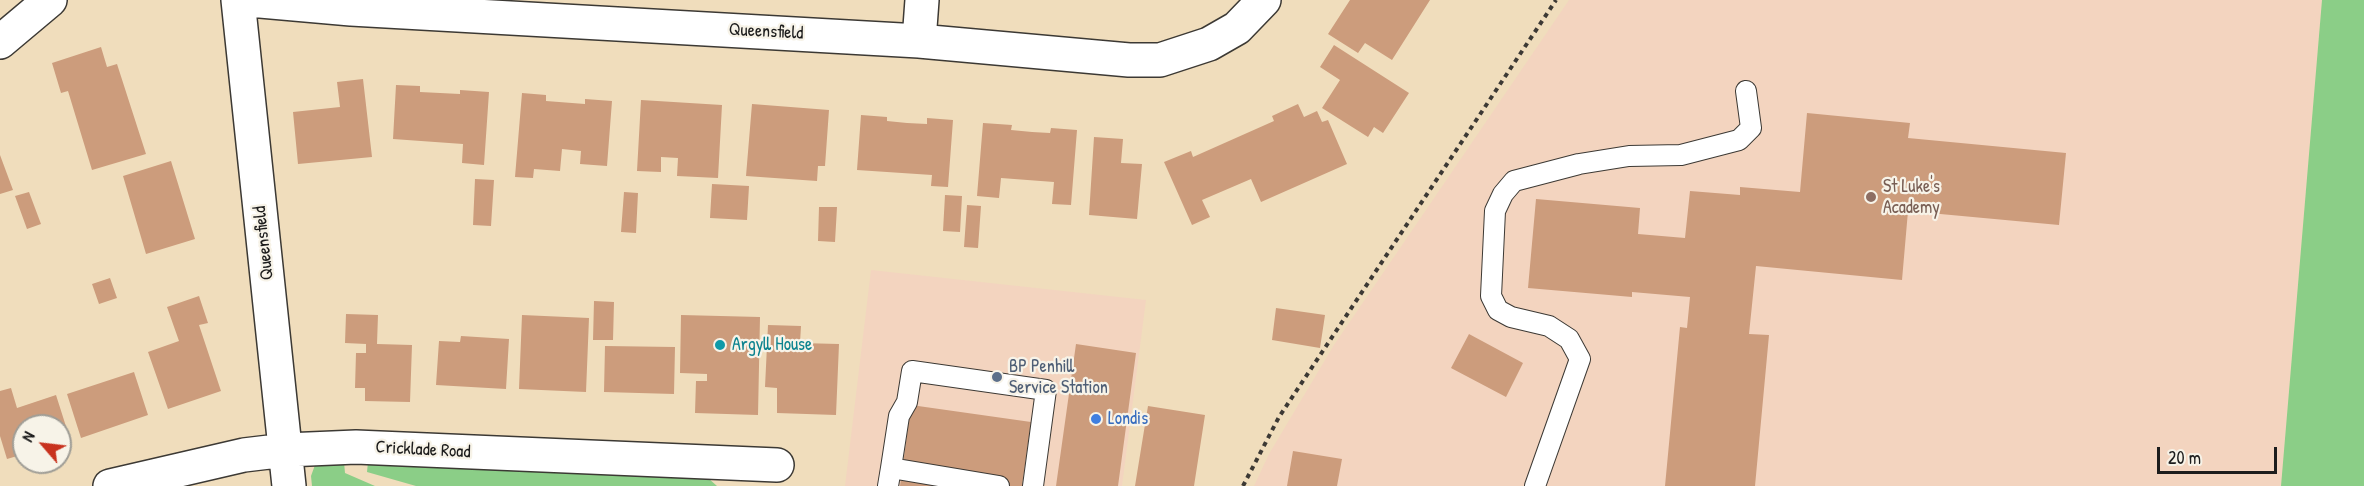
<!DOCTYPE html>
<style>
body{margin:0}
#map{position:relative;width:2364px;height:486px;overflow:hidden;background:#f0ddbc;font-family:"Patrick Hand",sans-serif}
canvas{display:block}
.north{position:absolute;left:12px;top:414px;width:60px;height:60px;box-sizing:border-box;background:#f7f3e8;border:2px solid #9f9d96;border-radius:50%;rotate:298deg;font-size:16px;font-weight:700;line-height:24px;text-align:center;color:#1c1c1c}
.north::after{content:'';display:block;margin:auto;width:21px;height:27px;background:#c8321e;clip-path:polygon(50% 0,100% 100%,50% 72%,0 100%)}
.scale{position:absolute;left:2157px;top:447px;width:120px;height:27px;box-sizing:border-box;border:3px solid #1c1c1c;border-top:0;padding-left:8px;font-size:18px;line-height:21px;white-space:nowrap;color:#1c1c1c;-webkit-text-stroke:4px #f7f3e8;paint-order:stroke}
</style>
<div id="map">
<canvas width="2364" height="486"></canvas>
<div class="north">N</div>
<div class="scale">20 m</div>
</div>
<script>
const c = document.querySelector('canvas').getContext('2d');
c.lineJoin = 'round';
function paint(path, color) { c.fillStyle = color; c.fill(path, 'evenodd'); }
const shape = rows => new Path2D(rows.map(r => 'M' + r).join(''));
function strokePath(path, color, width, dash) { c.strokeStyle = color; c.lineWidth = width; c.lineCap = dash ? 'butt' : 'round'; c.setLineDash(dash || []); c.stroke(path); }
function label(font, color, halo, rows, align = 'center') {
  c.font = font + ' "Patrick Hand",sans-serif'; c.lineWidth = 4.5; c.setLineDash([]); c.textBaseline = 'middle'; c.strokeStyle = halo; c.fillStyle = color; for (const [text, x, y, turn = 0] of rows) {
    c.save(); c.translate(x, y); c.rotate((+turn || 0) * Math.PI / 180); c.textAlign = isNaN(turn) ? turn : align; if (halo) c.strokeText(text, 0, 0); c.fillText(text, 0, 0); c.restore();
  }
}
paint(shape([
 [1569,0,2322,0,2281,486,1254,486,1269,454,1334,345],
 [871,270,1146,300,1122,486,845,486]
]), '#f3d4bf');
paint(shape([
 [2322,0,2364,0,2364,486,2281,486],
 [344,462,345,473,375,486,312,486,311,476,315,465],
 [368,462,708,478,717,486,416,486,367,472]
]), '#8bce87');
paint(shape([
 [1350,0,1430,0,1392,60,1365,43,1358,53,1328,34],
 [1334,45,1409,93,1383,133,1374,127,1368,137,1322,108,1340,80,1320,67],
 [101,47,107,67,117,64,146,154,92,170,68,91,61,93,52,63],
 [363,79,372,157,298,164,293,112,340,107,337,82],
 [396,85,420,86,420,92,460,94,460,90,489,92,484,165,462,163,463,144,393,139],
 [522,93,546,95,546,101,585,104,585,99,612,101,607,166,580,164,581,151,562,149,560,171,534,169,533,178,515,177],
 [641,100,722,105,718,178,677,176,678,158,661,157,661,172,637,171],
 [752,104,829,110,825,166,818,166,817,181,746,176],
 [1298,104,1304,117,1317,111,1322,122,1328,120,1347,164,1261,202,1251,179,1202,200,1210,217,1192,225,1164,162,1191,151,1193,157,1274,121,1272,116],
 [1807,113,1910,123,1908,138,2066,153,2059,225,1908,211,1902,280,1756,266,1749,334,1769,335,1755,486,1665,486,1680,327,1687,328,1690,297,1632,292,1632,297,1528,288,1536,199,1640,208,1638,234,1685,238,1690,191,1740,195,1740,187,1800,192],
 [861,115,887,117,887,121,907,123,927,124,927,118,953,120,948,187,931,186,932,175,857,170],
 [983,123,1012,125,1011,130,1032,132,1050,133,1051,128,1077,130,1071,205,1052,204,1054,182,1001,178,999,198,977,196],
 [1094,137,1123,139,1121,163,1142,164,1137,219,1089,215],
 [0,155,13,190,0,194],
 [171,161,195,239,146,254,123,176],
 [475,179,494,180,491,226,473,225],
 [712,184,749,186,747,220,710,218],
 [29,192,41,224,27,229,15,196],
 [624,192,638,193,636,233,621,232],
 [945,195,962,196,960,232,943,231],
 [967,205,981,206,978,248,964,247],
 [819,207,837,207,835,242,818,241],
 [110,278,117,298,99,304,92,284],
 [199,296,208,323,199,325,221,391,168,409,148,352,179,341,167,307],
 [594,301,614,302,613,340,593,340],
 [1276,308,1325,315,1320,348,1272,340],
 [346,314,378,315,377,344,412,345,410,402,365,401,365,388,355,388,356,353,366,353,366,344,345,343],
 [522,315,589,318,586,392,519,389],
 [681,315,760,317,758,415,695,413,696,381,707,381,707,374,680,373],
 [768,325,801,326,800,343,839,344,836,415,777,413,777,388,765,387],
 [1469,334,1523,363,1506,397,1451,368],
 [461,336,509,339,506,389,436,385,439,341,460,342],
 [1076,344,1136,353,1118,486,1056,486],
 [605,346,675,347,674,394,604,392],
 [134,372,148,415,81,438,67,394],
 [11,388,17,408,56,395,70,439,60,442,60,426,24,426,24,454,7,459,0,436,0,391],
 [911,405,1031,422,1022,486,900,486],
 [1148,406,1205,415,1194,486,1135,486],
 [1293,451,1342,459,1337,486,1287,486]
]), '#cc9c7c');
const lane = shape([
 [891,468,899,416,907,402,912,371,1046,390,1033,486],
 [888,486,891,468,999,486],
 [1535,486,1580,359,1569,339,1549,326,1511,317,1498,310,1491,296,1495,211,1503,194,1514,181,1579,164,1629,156,1681,155,1739,140,1751,128,1746,91]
]);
const street = shape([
 [238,0,289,486],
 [249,0,351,9,919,41,1129,60,1160,60,1209,44,1237,28,1264,0],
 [919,41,922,0],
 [0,42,50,0],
 [110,486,244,455,286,450,356,447,777,465]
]);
strokePath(lane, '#3c3934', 22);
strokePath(street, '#3c3934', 36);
strokePath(shape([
 [1243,486,1279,417,1556,0]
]), '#3c3934', 4, [4.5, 4.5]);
strokePath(lane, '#fff', 20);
strokePath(street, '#fff', 33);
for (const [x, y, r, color] of [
 [1871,197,6,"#8d6e63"],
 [720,345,6,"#0f9aa8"],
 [997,377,6,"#5c6f8a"],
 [1096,419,6,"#3f7fe0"]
]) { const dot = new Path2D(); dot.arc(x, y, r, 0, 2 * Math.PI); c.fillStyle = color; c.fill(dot); strokePath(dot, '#f7f3e8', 2); }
label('18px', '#1c1c1c', '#f7f3e8', [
 ["Queensfield",766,32,3],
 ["Queensfield",264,243,-96],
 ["Cricklade Road",423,450,3]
]);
label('18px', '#785e54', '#f7f3e8', [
 ["St Luke's",1883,187],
 ["Academy",1883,208]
], 'left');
label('18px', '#0d838f', '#f7f3e8', [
 ["Argyll House",732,345]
], 'left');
label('18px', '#4e5e75', '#f7f3e8', [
 ["BP Penhill",1009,367],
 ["Service Station",1009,388]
], 'left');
label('18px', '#366cbe', '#f7f3e8', [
 ["Londis",1108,419]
], 'left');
</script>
